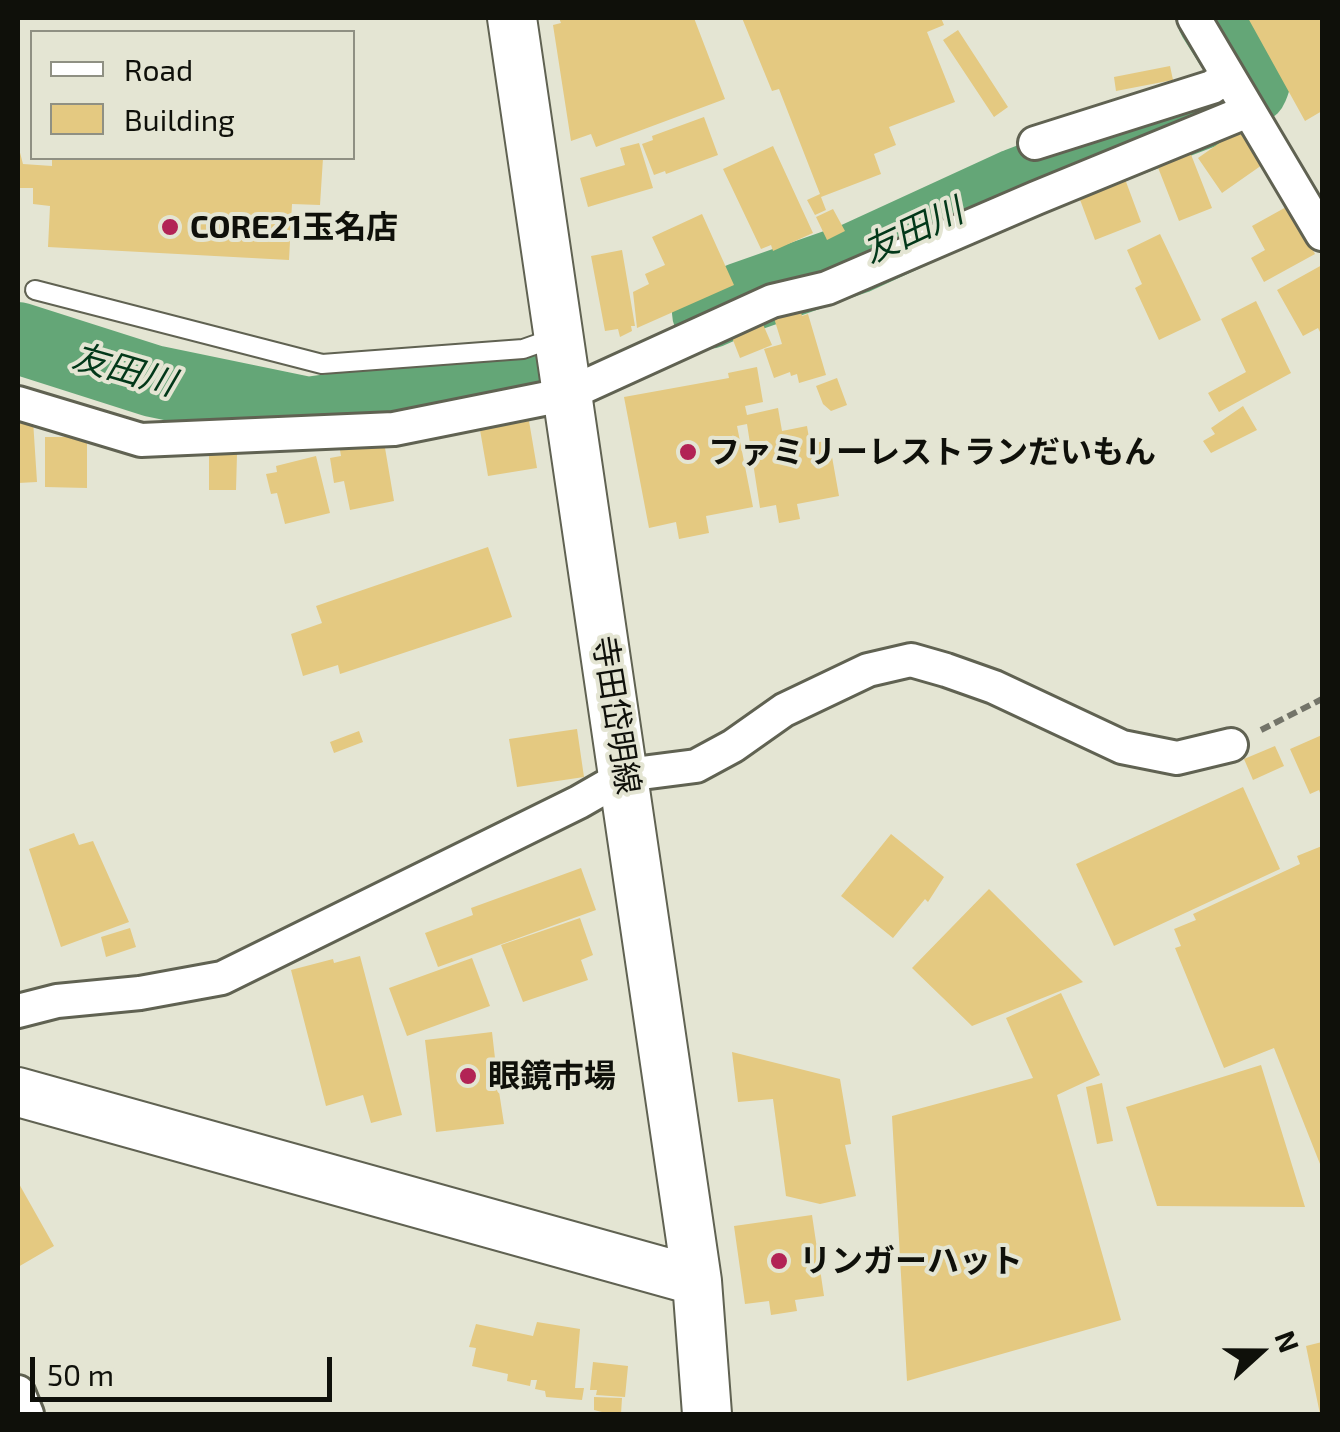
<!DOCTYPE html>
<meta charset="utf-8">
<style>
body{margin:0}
#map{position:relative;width:1340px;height:1432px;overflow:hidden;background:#e4e5d3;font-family:"Exo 2",sans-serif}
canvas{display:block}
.frame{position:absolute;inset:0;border:20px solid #0f100a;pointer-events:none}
.legend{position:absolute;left:30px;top:30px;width:325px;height:130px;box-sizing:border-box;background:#e4e5d3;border:2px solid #8f9083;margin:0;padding:12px 18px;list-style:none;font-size:30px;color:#0f100a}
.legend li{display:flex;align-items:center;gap:20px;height:50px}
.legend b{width:50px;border:2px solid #8f9083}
.north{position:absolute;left:1210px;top:1302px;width:100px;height:100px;-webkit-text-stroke:8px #e4e5d3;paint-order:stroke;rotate:69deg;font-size:28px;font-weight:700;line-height:40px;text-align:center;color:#0f100a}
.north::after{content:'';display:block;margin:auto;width:35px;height:45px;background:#0f100a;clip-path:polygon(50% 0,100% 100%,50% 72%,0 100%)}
.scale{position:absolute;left:30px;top:1357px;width:302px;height:45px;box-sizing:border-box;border:5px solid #0f100a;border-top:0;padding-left:12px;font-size:30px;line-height:35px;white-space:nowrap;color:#0f100a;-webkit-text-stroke:8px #e4e5d3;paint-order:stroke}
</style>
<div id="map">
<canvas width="1340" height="1432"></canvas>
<div class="frame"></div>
<ul class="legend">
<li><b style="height:12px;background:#fff"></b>Road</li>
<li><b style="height:28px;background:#e4c981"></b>Building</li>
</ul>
<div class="north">N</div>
<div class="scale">50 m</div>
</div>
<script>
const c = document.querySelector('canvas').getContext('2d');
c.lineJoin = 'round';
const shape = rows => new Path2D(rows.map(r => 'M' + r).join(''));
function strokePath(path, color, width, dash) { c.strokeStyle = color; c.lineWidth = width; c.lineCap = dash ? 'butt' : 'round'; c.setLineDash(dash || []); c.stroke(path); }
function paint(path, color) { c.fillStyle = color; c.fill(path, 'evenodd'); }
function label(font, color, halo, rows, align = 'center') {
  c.font = font + ' "Exo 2","Noto Sans JP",sans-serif'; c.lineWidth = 8; c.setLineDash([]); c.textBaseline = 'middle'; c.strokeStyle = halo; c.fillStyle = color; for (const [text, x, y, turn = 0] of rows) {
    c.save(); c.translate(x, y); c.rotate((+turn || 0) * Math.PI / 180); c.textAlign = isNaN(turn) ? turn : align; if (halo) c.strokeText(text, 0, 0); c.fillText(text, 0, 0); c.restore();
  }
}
strokePath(shape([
 [1213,18,1254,83,1252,88],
 [708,313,742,298,856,258,1017,184,1228,103],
 [18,338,153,381,308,413,527,383]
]), '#64a677', 72);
paint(shape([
 [559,18,694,18,725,99,596,147,591,134,571,141,553,25,561,23],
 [742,18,941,18,944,25,927,32,955,102,889,127,896,145,874,154,881,174,821,197,826,210,815,215,807,200,820,194,779,89,772,91],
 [1248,18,1319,18,1322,23,1322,111,1305,121],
 [958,30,1008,107,994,117,943,40],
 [1170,66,1173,80,1116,91,1114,77],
 [704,117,718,155,666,174,665,171,654,175,642,144,653,140,652,136],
 [1238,130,1262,165,1222,193,1198,158],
 [639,143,653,188,588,207,580,178,625,165,620,148],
 [18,145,23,164,52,166,52,158,323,158,320,205,292,204,289,260,48,247,50,206,33,204,33,188,18,188],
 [773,146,813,233,773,251,771,245,761,249,723,169],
 [1190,152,1212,208,1179,221,1157,165],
 [1125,179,1141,222,1095,240,1079,197],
 [1288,206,1315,254,1264,282,1251,258,1265,250,1252,226],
 [833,209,845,231,827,240,816,217],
 [702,214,734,285,637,328,633,292,649,284,645,274,665,265,652,237],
 [1160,234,1201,320,1159,340,1135,288,1142,284,1127,250],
 [622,250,635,326,631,326,632,331,620,337,618,329,605,331,591,256],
 [1322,265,1322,336,1318,328,1303,336,1277,290],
 [1256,301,1291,373,1219,412,1208,393,1246,372,1221,319],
 [800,309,802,316,808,314,826,375,799,383,797,374,791,376,790,372,774,378,764,349,782,344,774,318],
 [762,322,772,345,740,358,731,335],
 [757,367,763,402,745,406,747,415,778,408,782,431,807,426,810,444,829,440,839,496,797,504,800,519,779,523,776,505,760,508,747,424,737,426,753,507,706,516,709,533,679,539,676,522,649,528,624,397,729,378,728,373],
 [837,378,847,405,831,411,823,404,816,386],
 [1243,406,1257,430,1211,453,1203,441,1215,434,1211,428],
 [18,420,33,420,37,482,18,483],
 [529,421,537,468,488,476,480,430],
 [45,437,87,437,87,488,45,487],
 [384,442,394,501,350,510,344,481,334,483,330,458,341,456,340,450],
 [209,454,237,454,236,490,209,490],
 [316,456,330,513,285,524,277,493,271,494,266,474,277,472,276,466],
 [488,547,512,617,340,674,338,665,303,676,291,634,322,623,316,606],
 [577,729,584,777,517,787,509,739],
 [359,731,363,742,334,753,330,742],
 [1322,735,1322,799,1319,790,1310,794,1290,749],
 [1275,746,1284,766,1253,780,1244,759],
 [1243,787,1280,869,1114,946,1076,864],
 [74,833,79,845,93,841,129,922,61,947,29,849],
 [891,834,944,877,928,902,925,899,893,938,841,896],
 [1322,846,1322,1169,1274,1048,1224,1068,1175,948,1181,946,1174,929,1196,920,1193,914,1300,864,1297,856],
 [581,868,596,910,438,967,425,933,473,915,471,908],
 [989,889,1083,982,972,1026,912,968],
 [580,918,593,955,581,960,588,980,523,1002,501,945],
 [130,928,136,947,106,957,101,937],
 [360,956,402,1115,371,1123,363,1095,326,1106,291,970,333,959,334,963],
 [472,958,490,1006,407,1036,389,988],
 [1061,993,1100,1075,1057,1095,1121,1320,907,1381,892,1116,1033,1078,1006,1018],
 [492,1032,496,1067,505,1066,507,1084,498,1085,504,1124,436,1132,425,1040],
 [732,1052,840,1079,851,1144,845,1145,856,1196,820,1204,786,1196,773,1099,738,1102],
 [1261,1065,1305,1207,1157,1206,1126,1107],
 [1102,1083,1113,1141,1097,1144,1086,1087],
 [18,1182,54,1246,18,1267],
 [812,1215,824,1296,795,1300,797,1311,771,1315,769,1301,745,1304,734,1226],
 [537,1322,580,1329,575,1388,584,1388,582,1400,546,1397,545,1391,535,1389,537,1380,531,1380,530,1386,507,1381,508,1374,472,1366,476,1348,469,1347,476,1324,533,1336],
 [1322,1342,1322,1414,1320,1414,1306,1346],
 [593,1362,628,1366,625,1397,596,1395,597,1390,590,1390],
 [594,1397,622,1398,621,1414,602,1414,602,1412,594,1410]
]), '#e4c981');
const lane = shape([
 [35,290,322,364,523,349,554,338]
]);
const street = shape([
 [1194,18,1322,234],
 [1035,143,1212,87,1228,76],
 [18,403,141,440,394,429,568,394,772,301,827,288,1036,198,1248,111],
 [18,1011,57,1001,140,993,222,978,579,802,626,775,696,766,733,746,784,710,868,670,911,660,946,670,994,687,1122,747,1177,758,1231,745],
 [18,1392,27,1414]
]);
const secondary = shape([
 [512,18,697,1281,707,1414],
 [18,1092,697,1281]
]);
strokePath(lane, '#606252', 22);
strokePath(street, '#606252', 38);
strokePath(secondary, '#606252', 52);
strokePath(shape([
 [1261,730,1322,699]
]), '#737469', 6, [10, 5]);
strokePath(lane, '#fff', 18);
strokePath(street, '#fff', 32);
strokePath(secondary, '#fff', 48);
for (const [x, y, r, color] of [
 [170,227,10,"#b22355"],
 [688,452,10,"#b22355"],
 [468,1076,10,"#b22355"],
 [779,1261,10,"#b22355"]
]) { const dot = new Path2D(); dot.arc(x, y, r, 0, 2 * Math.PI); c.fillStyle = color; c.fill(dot); strokePath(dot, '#e4e5d3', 4); }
label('bold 32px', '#0f100a', '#e4e5d3', [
 ["CORE21玉名店",190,227],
 ["ファミリーレストランだいもん",708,452],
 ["眼鏡市場",488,1076],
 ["リンガーハット",799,1261]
], 'left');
label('32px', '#0f100a', '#e4e5d3', [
 ["寺田岱明線",616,715,81]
]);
label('italic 35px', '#023819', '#e4e5d3', [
 ["友田川",913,231,-25],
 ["友田川",124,370,16]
]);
</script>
